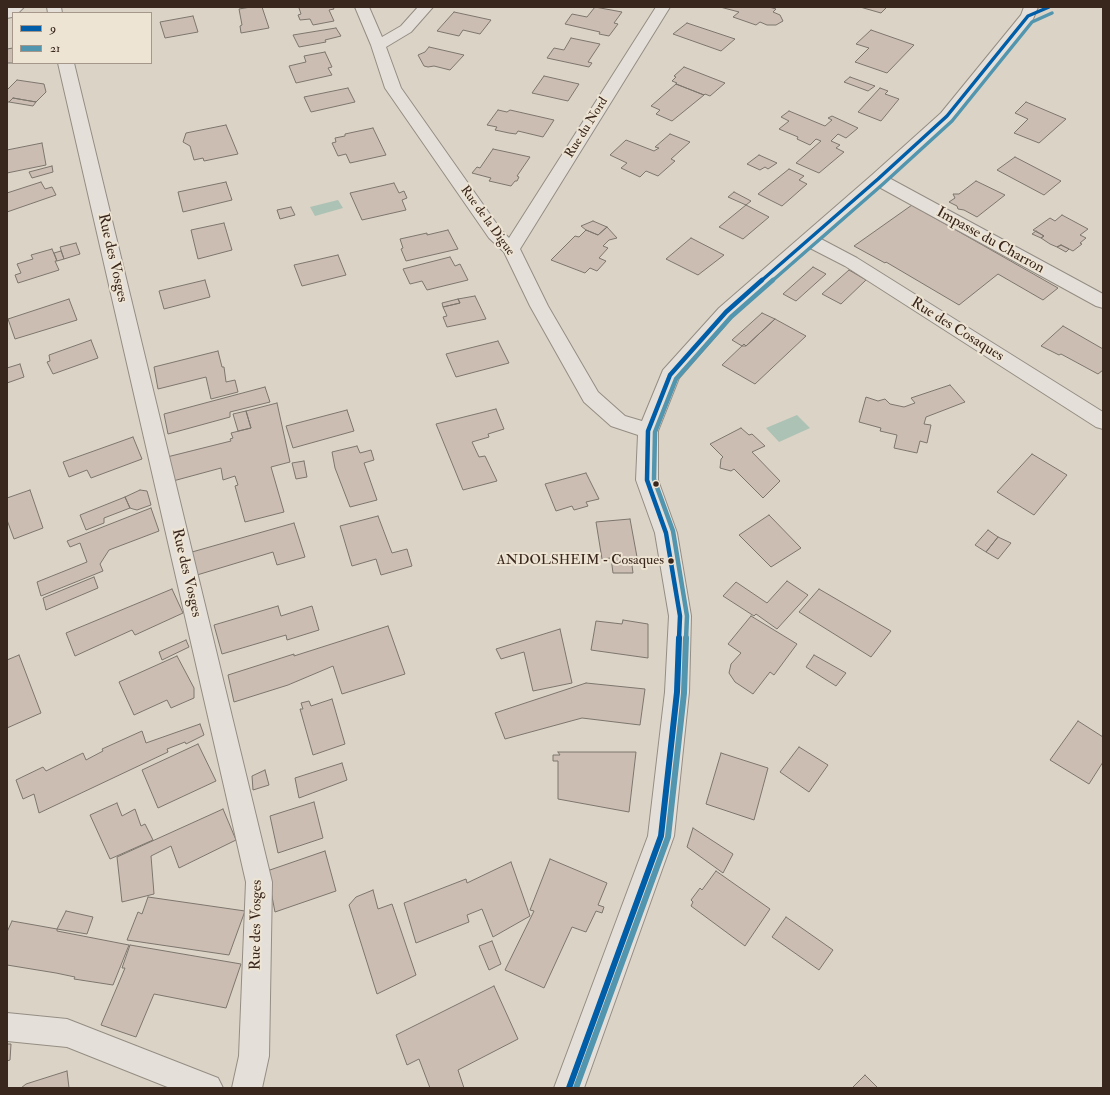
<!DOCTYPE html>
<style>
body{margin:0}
#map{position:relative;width:1110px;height:1095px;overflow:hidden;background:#dbd3c5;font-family:"IM FELL Double Pica",serif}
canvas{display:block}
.frame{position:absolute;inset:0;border:8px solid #39261c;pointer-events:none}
.legend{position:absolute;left:12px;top:12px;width:140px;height:52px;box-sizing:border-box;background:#ede4d4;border:1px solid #a5988a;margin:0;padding:5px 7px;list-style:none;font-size:12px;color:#39261c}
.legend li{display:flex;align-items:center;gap:8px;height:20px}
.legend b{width:20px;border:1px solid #a5988a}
</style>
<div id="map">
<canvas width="1110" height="1095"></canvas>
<div class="frame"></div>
<ul class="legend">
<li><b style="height:5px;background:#005da8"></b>9</li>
<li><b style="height:5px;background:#5295ae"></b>21</li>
</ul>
</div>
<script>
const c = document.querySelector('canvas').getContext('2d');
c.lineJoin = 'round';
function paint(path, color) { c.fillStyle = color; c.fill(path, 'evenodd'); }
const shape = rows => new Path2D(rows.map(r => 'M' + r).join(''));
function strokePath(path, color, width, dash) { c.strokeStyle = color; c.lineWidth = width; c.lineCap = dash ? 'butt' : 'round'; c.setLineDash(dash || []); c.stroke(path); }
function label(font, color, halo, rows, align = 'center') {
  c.font = font + ' "IM FELL Double Pica",serif'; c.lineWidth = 4; c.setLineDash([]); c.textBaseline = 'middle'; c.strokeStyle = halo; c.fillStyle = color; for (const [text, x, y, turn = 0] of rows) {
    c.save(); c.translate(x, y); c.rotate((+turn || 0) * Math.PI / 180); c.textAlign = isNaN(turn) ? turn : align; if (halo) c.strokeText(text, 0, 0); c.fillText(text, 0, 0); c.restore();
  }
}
paint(shape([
 [338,200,343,208,315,216,310,207],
 [797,415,810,428,779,442,766,428]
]), '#abc2b4');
const building = shape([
 [251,7,262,7,269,28,241,33,240,26,242,25,239,9,251,7],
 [300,7,333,7,334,9,329,10,334,21,313,25,310,19,300,20,298,15,301,14,299,8,300,7],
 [595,7,622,12,614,23,618,24,609,36,599,34,600,32,565,24,572,14,587,17,595,7],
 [720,7,769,7,776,9,773,12,780,15,783,21,776,25,767,25,760,22,756,25,733,17,739,12,720,7],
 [860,7,887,7,881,13,860,7],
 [454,12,491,20,480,34,463,30,459,36,437,31,454,12],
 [193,16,198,32,165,38,160,22,193,16],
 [687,23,735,39,721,51,673,34,687,23],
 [336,28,341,36,325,40,326,42,299,47,293,35,336,28],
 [871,30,914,45,887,73,855,62,869,48,856,44,871,30],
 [571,38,600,44,588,62,592,63,589,67,547,58,554,48,564,50,571,38],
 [429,47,464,55,450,70,434,66,428,67,424,66,418,55,425,52,429,47],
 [13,48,13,63,7,63,7,49,13,48],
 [325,52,332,67,328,68,332,75,296,83,289,66,306,62,304,56,325,52],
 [684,67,725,83,710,96,705,94,704,95,676,84,677,83,672,81,676,77,674,76,684,67],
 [544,76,579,84,568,101,532,93,544,76],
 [850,77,875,86,868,91,844,82,850,77],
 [17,80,44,84,46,92,36,102,13,98,9,102,7,102,7,90,17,80],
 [676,84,704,95,672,121,656,114,660,110,651,106,676,84],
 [348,88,355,102,311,112,304,97,348,88],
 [880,88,888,91,885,94,899,99,881,121,858,112,880,88],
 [13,98,36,102,33,106,9,102,13,98],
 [1026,102,1066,119,1039,143,1014,133,1028,119,1015,113,1026,102],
 [498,110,507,112,510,110,554,120,543,137,518,131,516,134,509,133,495,130,497,127,487,125,498,110],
 [789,111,825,126,832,120,828,118,832,116,858,128,846,138,838,134,831,141,840,145,836,148,844,152,819,173,796,163,821,141,816,139,810,145,797,139,798,137,779,129,789,121,781,117,789,111],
 [226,125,238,154,204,161,203,158,194,160,190,146,183,142,186,133,226,125],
 [373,128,386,155,350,163,346,154,338,156,332,143,336,142,335,138,345,136,345,134,373,128],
 [670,134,690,142,671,159,675,161,658,176,646,171,640,177,621,168,627,163,610,155,626,140,654,151,659,148,655,147,670,134],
 [42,143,46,165,7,173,7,150,42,143],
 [493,149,530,157,517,176,519,177,517,181,515,181,511,186,489,181,491,178,472,173,477,167,480,168,493,149],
 [759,155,777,163,768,169,765,167,760,170,747,164,759,155],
 [1015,157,1061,181,1044,195,997,170,1015,157],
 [52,166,53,172,32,178,29,172,52,166],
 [789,169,804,176,799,180,807,184,782,206,758,194,789,169],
 [976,181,1005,195,977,217,964,210,958,209,957,206,949,202,955,198,953,194,959,194,976,181],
 [41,182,45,189,52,187,56,195,7,212,7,193,41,182],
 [226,182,232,200,183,212,178,192,226,182],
 [394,183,399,193,404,191,407,198,402,200,406,210,362,220,350,193,394,183],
 [734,192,751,201,746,205,728,197,734,192],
 [746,205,769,217,743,239,719,227,746,205],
 [912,205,1058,288,1043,300,998,274,959,305,886,262,885,263,854,246,912,205],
 [291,207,295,215,280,219,277,210,291,207],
 [1062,215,1088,229,1080,235,1086,238,1080,243,1082,244,1073,251,1061,245,1057,247,1050,244,1041,238,1044,236,1033,230,1050,218,1055,221,1062,215],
 [593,221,607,227,598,235,586,230,581,226,593,221],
 [224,223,232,250,198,259,191,230,224,223],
 [607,227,617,238,609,240,603,246,608,248,599,258,606,261,597,271,590,268,585,273,551,260,575,236,579,237,586,230,598,235,607,227],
 [448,230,458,249,406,261,401,249,403,248,400,239,427,233,427,235,448,230],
 [1036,231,1044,236,1041,238,1032,234,1036,231],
 [691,238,724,255,698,275,666,259,691,238],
 [76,243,80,254,64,259,60,247,76,243],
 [1061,245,1069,249,1066,252,1057,247,1061,245],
 [52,249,57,261,55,261,59,270,18,283,15,275,21,273,17,264,33,259,31,255,52,249],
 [61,251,64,259,57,261,54,253,61,251],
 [338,255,346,275,302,286,294,265,338,255],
 [450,257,455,266,460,264,468,280,427,290,422,281,410,284,403,269,450,257],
 [813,267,826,274,796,301,783,294,813,267],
 [849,270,866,280,841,304,822,294,849,270],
 [205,280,210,297,164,309,159,291,205,280],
 [475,296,486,319,447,327,443,317,447,316,443,307,460,303,458,299,475,296],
 [69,299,77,320,15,339,8,319,69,299],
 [458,299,460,303,443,307,442,303,458,299],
 [762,313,775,319,746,346,742,346,732,340,762,313],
 [775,319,806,336,755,384,722,365,744,344,746,346,775,319],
 [1063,326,1103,349,1103,370,1098,374,1061,354,1059,355,1041,346,1063,326],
 [91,340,98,358,53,374,47,362,50,361,49,355,91,340],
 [498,341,509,363,456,377,446,354,498,341],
 [218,351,222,367,224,367,226,382,235,380,238,392,211,399,206,377,158,389,154,367,218,351],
 [20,364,24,377,7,383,7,368,20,364],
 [950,385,965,402,926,417,924,424,931,425,927,443,920,441,917,453,894,448,897,435,880,431,881,428,859,422,866,397,878,401,885,399,890,404,904,407,915,403,911,398,950,385],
 [265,387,270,402,230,412,230,417,168,434,164,414,265,387],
 [277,403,290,462,271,467,284,512,245,522,235,486,238,485,235,476,223,480,221,468,173,481,167,457,231,441,230,439,233,438,231,433,251,428,246,411,277,403],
 [496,409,504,429,488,434,489,437,472,442,479,457,485,456,497,481,463,490,436,424,496,409],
 [347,410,354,431,293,448,286,426,347,410],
 [246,411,251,428,238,431,233,414,246,411],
 [741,428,749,435,752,434,765,446,752,452,780,481,763,498,734,469,731,471,720,468,721,459,723,457,710,444,741,428],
 [133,437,142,459,91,478,87,470,69,477,63,462,133,437],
 [357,446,360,453,371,450,374,460,364,463,377,500,350,507,335,468,332,452,357,446],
 [1032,454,1067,475,1034,515,997,492,1032,454],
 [304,461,307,477,296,479,292,463,304,461],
 [586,473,599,499,586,502,588,506,574,510,572,506,556,511,545,484,586,473],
 [30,490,43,528,14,539,7,520,7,498,30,490],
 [140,490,147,491,151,505,137,510,133,509,130,508,125,497,140,490],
 [125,497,130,508,104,518,104,523,86,530,80,515,125,497],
 [151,508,159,531,109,550,100,564,103,571,41,596,37,582,87,562,80,543,70,547,67,541,151,508],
 [769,515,801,548,771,567,739,535,769,515],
 [378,516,392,553,407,549,412,566,381,575,376,559,352,566,340,526,378,516],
 [630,519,637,557,631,558,633,573,613,573,611,558,602,559,596,522,630,519],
 [294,523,305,557,277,565,273,552,197,575,192,552,294,523],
 [988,530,998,537,986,552,975,545,988,530],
 [998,537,1011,543,998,559,986,552,998,537],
 [94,577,98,588,46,610,43,598,94,577],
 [787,581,808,595,777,629,756,614,754,616,723,596,736,582,767,603,787,581],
 [172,589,183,613,135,635,132,630,75,656,66,633,172,589],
 [819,589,891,631,871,657,799,612,819,589],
 [278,606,281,616,312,606,319,630,287,640,286,635,222,654,214,625,278,606],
 [751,616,797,644,774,675,770,672,753,694,735,682,729,673,731,664,741,653,728,644,751,616],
 [623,620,648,624,648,658,591,650,596,621,622,624,623,620],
 [388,626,405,674,342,694,333,666,288,685,234,702,228,675,294,654,294,656,388,626],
 [560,629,572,683,533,691,524,652,501,659,496,649,560,629],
 [186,640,189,647,162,660,159,652,186,640],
 [19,655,41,713,7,728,7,660,19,655],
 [814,655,846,673,836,686,806,667,814,655],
 [177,656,194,688,194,698,171,708,167,700,134,715,119,682,177,656],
 [586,683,645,689,640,725,582,718,505,739,495,713,586,683],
 [332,699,345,744,313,755,300,709,303,709,301,703,309,701,311,706,332,699],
 [1078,721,1103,737,1103,762,1089,784,1050,760,1078,721],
 [200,724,204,735,186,744,185,742,167,749,168,752,39,813,34,794,23,799,16,780,43,767,46,771,83,753,86,760,103,751,102,749,142,731,146,743,200,724],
 [198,744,216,781,158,808,142,770,198,744],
 [799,747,828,765,809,792,780,772,799,747],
 [558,752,636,752,629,812,558,799,558,761,553,761,553,755,560,755,558,752],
 [721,753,768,768,754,820,706,804,721,753],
 [342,763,347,780,299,798,295,778,342,763],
 [265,770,269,785,253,790,252,776,265,770],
 [314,802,323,838,278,853,270,816,314,802],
 [117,803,122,816,135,809,141,826,145,824,153,840,110,859,90,815,117,803],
 [223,809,236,840,179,868,171,846,151,856,154,894,122,902,117,857,223,809],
 [693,828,733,854,723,873,687,847,693,828],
 [325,851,336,891,275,912,267,871,325,851],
 [550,859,607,883,598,905,604,907,602,913,596,911,586,932,572,927,544,988,505,970,534,911,530,910,550,859],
 [511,862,530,916,493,937,482,909,467,915,469,922,416,943,404,903,466,879,467,883,511,862],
 [716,871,770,909,745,946,691,906,693,902,691,900,700,888,702,890,716,871],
 [373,890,378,909,392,904,416,975,377,994,349,905,356,897,373,890],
 [148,897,245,911,229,955,127,940,138,912,142,914,148,897],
 [66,911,93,917,87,934,57,929,66,911],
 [786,917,833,950,819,970,772,937,786,917],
 [12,921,57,929,57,931,129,945,113,985,74,979,75,977,56,973,7,965,7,932,12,921],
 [492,941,501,964,489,970,479,946,492,941],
 [130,945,241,964,226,1008,154,994,136,1037,101,1025,125,968,122,968,130,945],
 [494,986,518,1039,458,1070,464,1088,430,1088,419,1059,407,1065,396,1035,494,986],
 [7,1044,11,1044,10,1060,7,1061,7,1044],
 [67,1071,69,1088,21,1088,26,1084,67,1071],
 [865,1075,878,1088,852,1088,865,1075]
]);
paint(building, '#ccbdb3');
strokePath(building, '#7d766d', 1);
const minor = shape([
 [7,7,24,7,18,13,13,13,12,17,7,18,7,7],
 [47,7,61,7,62,13,48,13,47,7],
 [355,7,369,7,382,37,401,26,418,7,433,7,411,32,386,47,401,88,501,230,509,238,656,7,670,7,520,249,548,306,598,392,625,416,642,421,663,370,719,308,872,175,941,113,1021,15,1024,7,1038,7,1033,19,953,119,889,178,1103,294,1103,308,1096,306,879,187,821,239,857,258,1103,412,1103,429,1096,427,845,266,810,248,733,316,679,378,658,431,658,480,677,533,691,616,689,692,674,836,584,1088,554,1088,648,836,665,692,669,616,655,533,636,480,638,435,611,426,584,402,530,306,504,252,489,238,385,88,371,45,355,7],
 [58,63,74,63,272,882,269,1056,262,1088,232,1088,239,1056,246,882,58,63],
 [7,1013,67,1019,218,1078,223,1088,170,1088,67,1047,7,1041,7,1013]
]);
strokePath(minor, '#948d84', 2);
paint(minor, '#e4e0d9');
strokePath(shape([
 [761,281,878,179,947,116,1028,16,1049,7]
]), '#005da8', 3.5);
strokePath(shape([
 [679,639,680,616,666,533,647,480,648,431,670,375,726,312,762,280]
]), '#005da8', 4.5);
strokePath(shape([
 [569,1088,661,836,677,692,679,638]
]), '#005da8', 6);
strokePath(shape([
 [772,281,883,184,952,121,1032,22,1052,13]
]), '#5295ae', 3.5);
strokePath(shape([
 [686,639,687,616,673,531,654,479,655,432,676,379,731,317,773,280]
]), '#5295ae', 4.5);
strokePath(shape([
 [576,1088,668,837,684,693,686,638]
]), '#5295ae', 6);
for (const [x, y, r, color] of [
 [656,484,3.5,"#39261c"],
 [671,561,3.5,"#39261c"]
]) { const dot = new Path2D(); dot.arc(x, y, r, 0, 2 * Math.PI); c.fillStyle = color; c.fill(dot); strokePath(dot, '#ede4d4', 1.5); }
label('13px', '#39261c', '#ede4d4', [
 ["Rue du Nord",587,128,-58],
 ["Rue de la Digue",487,221,54]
]);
label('14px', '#39261c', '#ede4d4', [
 ["ANDOLSHEIM - Cosaques",664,561]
], 'right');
label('15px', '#39261c', '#ede4d4', [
 ["Impasse du Charron",990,241,29],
 ["Rue des Vosges",112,258,77],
 ["Rue des Cosaques",957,330,32],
 ["Rue des Vosges",186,573,77],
 ["Rue des Vosges",257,925,-89]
]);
</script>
